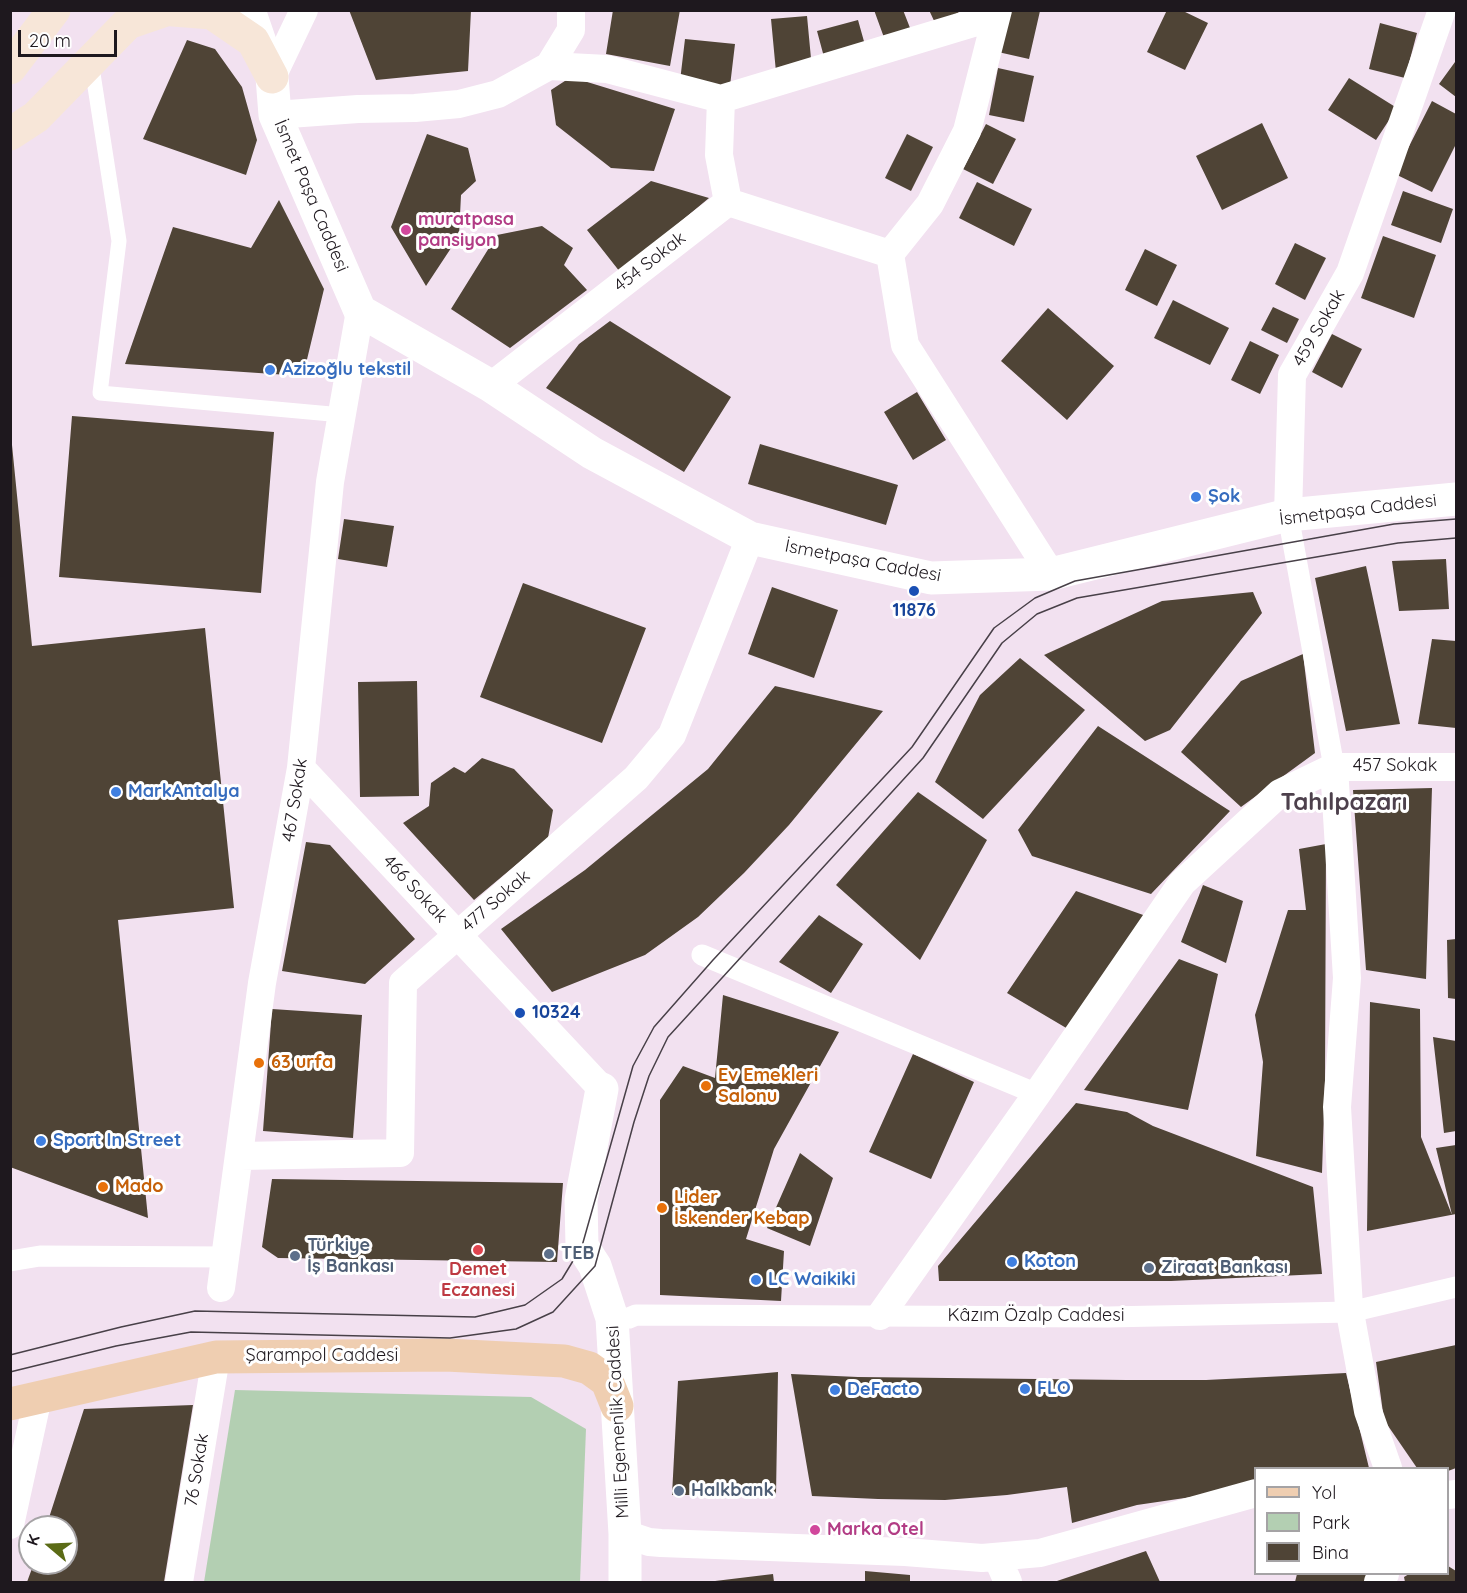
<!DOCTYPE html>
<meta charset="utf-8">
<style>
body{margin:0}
#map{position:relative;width:1467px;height:1593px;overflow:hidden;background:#f2e1f0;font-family:Quicksand,sans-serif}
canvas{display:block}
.frame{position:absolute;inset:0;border:12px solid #1e181e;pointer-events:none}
.legend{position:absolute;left:1254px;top:1467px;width:195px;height:108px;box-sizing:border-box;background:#fff;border:2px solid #a5a3a5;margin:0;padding:8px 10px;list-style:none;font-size:18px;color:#1e181e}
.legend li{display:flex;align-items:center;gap:12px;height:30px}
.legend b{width:30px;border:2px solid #a5a3a5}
.north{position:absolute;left:18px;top:1515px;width:60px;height:60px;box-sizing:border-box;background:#fff;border:2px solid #a5a3a5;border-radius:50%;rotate:289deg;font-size:16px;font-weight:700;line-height:24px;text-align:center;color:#1e181e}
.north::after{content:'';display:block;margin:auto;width:21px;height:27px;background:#5b6b16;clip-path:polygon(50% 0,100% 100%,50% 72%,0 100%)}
.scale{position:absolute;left:18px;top:30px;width:99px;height:27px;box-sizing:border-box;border:3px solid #1e181e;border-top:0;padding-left:8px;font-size:18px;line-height:21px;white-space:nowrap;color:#1e181e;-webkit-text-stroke:4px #fff;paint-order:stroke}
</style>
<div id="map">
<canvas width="1467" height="1593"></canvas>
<div class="frame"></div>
<ul class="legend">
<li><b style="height:8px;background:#efceb1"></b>Yol</li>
<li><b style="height:16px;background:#b3cfb2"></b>Park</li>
<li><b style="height:16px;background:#4f4436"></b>Bina</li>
</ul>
<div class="north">K</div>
<div class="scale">20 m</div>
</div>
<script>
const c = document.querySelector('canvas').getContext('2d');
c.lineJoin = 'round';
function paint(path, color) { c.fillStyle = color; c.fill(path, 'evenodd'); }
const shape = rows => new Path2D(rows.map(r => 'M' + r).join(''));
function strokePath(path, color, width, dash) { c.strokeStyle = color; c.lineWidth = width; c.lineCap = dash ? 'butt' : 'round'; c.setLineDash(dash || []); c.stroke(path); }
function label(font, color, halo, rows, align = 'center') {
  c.font = font + ' Quicksand,sans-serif'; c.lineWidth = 6; c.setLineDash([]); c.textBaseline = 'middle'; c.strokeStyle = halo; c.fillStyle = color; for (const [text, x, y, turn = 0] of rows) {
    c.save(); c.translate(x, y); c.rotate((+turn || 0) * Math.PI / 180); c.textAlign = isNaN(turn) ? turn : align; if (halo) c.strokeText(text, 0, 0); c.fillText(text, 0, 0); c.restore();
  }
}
paint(shape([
 [235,1390,531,1397,586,1429,580,1582,204,1582]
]), '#b3cfb2');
paint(shape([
 [349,10,471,10,468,71,376,80],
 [613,10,680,10,670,66,606,54],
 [874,10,903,10,912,33,886,43],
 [929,10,963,10,936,25],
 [1008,10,1040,11,1029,59,998,52],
 [1167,10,1181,10,1208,23,1185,70,1147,52],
 [807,16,812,69,776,72,771,19],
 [858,20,865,45,824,57,817,31],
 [1380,23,1417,33,1405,78,1369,69],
 [685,39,735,44,730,86,680,81],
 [187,40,215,49,242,87,257,140,246,175,143,139],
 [1455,62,1456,64,1456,97,1439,84],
 [998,68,1034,76,1024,122,989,115],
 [571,77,675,109,654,171,611,168,556,125,551,90],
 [1349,78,1397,108,1376,140,1328,110],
 [1432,101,1456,114,1456,144,1432,192,1395,174],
 [1262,123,1288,178,1222,210,1196,156],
 [986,124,1016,139,993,184,963,169],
 [427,134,468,148,476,181,461,195,459,236,426,286,391,227],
 [907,134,933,147,911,191,885,178],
 [651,181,709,198,620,272,587,230],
 [977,182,1032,209,1014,246,959,218],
 [1403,191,1453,209,1441,243,1391,225],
 [279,200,324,289,303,376,125,364,173,227,251,248],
 [542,226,573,248,564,265,587,290,510,348,451,309,497,235],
 [1383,236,1436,255,1414,318,1361,298],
 [1295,243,1326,258,1305,300,1275,284],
 [1145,249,1177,265,1157,306,1125,290],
 [1173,300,1229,328,1210,365,1154,338],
 [1273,307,1299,319,1287,343,1261,330],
 [1048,308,1114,366,1067,420,1001,361],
 [610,321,731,397,684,472,546,388,579,344],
 [1332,334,1362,349,1342,388,1312,372],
 [1250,341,1279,355,1260,394,1231,380],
 [917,392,946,440,913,460,884,412],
 [72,416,274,432,261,593,59,577],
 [760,444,898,485,886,525,748,484],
 [10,445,12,445,32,646,205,628,234,908,118,920,148,1218,10,1167],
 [344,519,394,526,387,567,338,559],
 [1446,559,1449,609,1399,611,1392,561],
 [1366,566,1400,724,1346,731,1315,578],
 [523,583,646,628,602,743,480,697],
 [772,587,838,610,814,678,748,654],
 [1253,592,1262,613,1170,730,1145,741,1044,655,1162,601],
 [1432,639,1456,641,1456,728,1418,724],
 [1303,654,1315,753,1241,807,1181,752,1241,681],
 [1020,658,1085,710,983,819,935,782,980,695],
 [417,681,419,796,360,797,358,682],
 [775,686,883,711,789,825,744,873,698,917,645,955,552,992,501,929,585,870,708,769],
 [1098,726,1230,811,1151,894,1032,856,1018,830],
 [482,758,514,769,553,810,548,838,474,900,403,823,429,806,431,783,454,767,465,773],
 [1432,788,1426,979,1366,970,1353,790],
 [918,792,987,840,920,960,836,885],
 [306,842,330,845,415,939,365,984,282,971],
 [1326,844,1325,1080,1322,1173,1256,1156,1263,1062,1255,1015,1288,910,1306,910,1299,849],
 [1203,885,1243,901,1226,963,1181,942],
 [1076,891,1146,916,1073,1032,1007,993],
 [819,915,863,944,831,993,779,962],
 [1456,939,1456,999,1448,998,1447,940],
 [1179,959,1218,974,1188,1110,1084,1090],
 [723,995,839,1032,774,1149,746,1239,784,1251,781,1301,660,1295,660,1100,683,1066,715,1078],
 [1370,1002,1420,1009,1421,1137,1452,1215,1436,1148,1456,1145,1456,1214,1367,1231],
 [272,1009,362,1015,353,1138,263,1131],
 [1433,1037,1456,1041,1456,1131,1444,1133],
 [913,1054,974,1082,931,1179,869,1152],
 [1076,1103,1127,1112,1153,1126,1313,1187,1322,1274,1171,1281,939,1281,938,1266],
 [800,1153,833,1178,810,1246,767,1228],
 [272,1179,563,1183,557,1262,278,1258,262,1247],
 [1456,1345,1456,1468,1448,1471,1448,1468,1417,1468,1384,1420,1376,1362],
 [778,1372,776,1495,672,1495,678,1381],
 [1346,1373,1369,1468,1256,1468,1256,1484,1212,1494,1137,1505,1072,1523,1067,1487,1007,1495,945,1500,878,1499,812,1496,791,1374,858,1377,1126,1380,1206,1380],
 [193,1405,164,1582,27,1582,34,1563,66,1563,66,1527,46,1527,84,1409],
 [1146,1551,1160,1582,1054,1582],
 [1448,1566,1456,1571,1456,1582,1405,1582,1404,1577,1409,1574,1448,1574],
 [865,1571,910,1575,910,1582,865,1582],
 [773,1574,774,1582,715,1582,715,1581],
 [1297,1574,1370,1574,1363,1582,1295,1582]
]), '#4f4436');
strokePath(shape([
 [91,61,119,241,100,393,342,415]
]), '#fff', 15);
strokePath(shape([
 [1288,515,1334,767],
 [702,955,1037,1094],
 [10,1261,40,1256,226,1257],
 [612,1318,629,1318,636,1315,1108,1317,1350,1312,1456,1287]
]), '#fff', 21);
strokePath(shape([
 [998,10,967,131,930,204,890,254,905,345,1051,574],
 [549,66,607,69,721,99,996,16],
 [272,77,304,10],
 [275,115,358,109,415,108,459,104,498,94,549,66,571,30,571,10],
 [728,202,890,254],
 [491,386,728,202,719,155,721,99],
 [1288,515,1292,375,1350,273,1442,10],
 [1334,767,1347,978,1337,1107,1349,1307,1368,1411,1388,1468],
 [301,768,602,1089],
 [240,1156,400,1153,403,983,636,778,672,735,750,538],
 [221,1288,262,983,301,768,330,482,360,311],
 [880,1316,1037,1094,1182,883,1280,793,1334,767,1456,767],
 [1448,1495,1456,1494],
 [10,1525,38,1397],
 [625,1534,649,1542,661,1543,905,1552,982,1558,1040,1553,1256,1493],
 [997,1557,1008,1582],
 [179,1582,216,1357],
 [1378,1582,1385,1574]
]), '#fff', 28);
strokePath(shape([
 [249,10,272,77,275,115,360,311,491,386,592,453,750,538,931,578,1051,574,1288,515,1456,499],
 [602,1089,581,1200,582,1246,595,1266,612,1318,625,1534,625,1582]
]), '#fff', 33);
strokePath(shape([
 [173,10,212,13,253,41,272,77],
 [10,68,54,10],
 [10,134,36,117,128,23,166,10]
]), '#f7e6d8', 33);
strokePath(shape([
 [10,1404,216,1357,446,1355,564,1361,589,1368,607,1381,617,1406]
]), '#efceb1', 33);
strokePath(shape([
 [10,1355,121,1327,195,1311,475,1317,525,1305,562,1279,582,1246,633,1066,654,1027,713,960,912,747,994,628,1035,598,1075,581,1394,524,1456,519],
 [10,1372,116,1346,191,1332,450,1338,516,1329,553,1312,595,1266,634,1122,649,1076,668,1037,923,758,1002,643,1037,614,1077,598,1398,543,1456,538]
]), '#484048', 1.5);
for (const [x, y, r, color] of [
 [406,230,6,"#d1479c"],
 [270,370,6,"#3f7fe0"],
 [1196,497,6,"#3f7fe0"],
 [914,591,6,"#1a4fb4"],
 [116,792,6,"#3f7fe0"],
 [520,1013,6,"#1a4fb4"],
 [259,1063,6,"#e8710a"],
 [706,1086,6,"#e8710a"],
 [41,1141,6,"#3f7fe0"],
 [103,1187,6,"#e8710a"],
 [662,1208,6,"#e8710a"],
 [478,1250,6,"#e0444e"],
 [549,1254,6,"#5c6f8a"],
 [295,1256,6,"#5c6f8a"],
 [1012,1262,6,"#3f7fe0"],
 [1149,1268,6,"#5c6f8a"],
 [756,1280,6,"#3f7fe0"],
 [1025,1389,6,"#3f7fe0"],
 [835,1390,6,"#3f7fe0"],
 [679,1491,6,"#5c6f8a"],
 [815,1530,6,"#d1479c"]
]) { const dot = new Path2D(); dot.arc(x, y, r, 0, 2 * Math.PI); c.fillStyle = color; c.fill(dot); strokePath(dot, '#fff', 2); }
label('18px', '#1e181e', '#fff', [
 ["İsmet Paşa Caddesi",311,196,67],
 ["454 Sokak",650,262,-38],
 ["459 Sokak",1319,328,-60],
 ["İsmetpaşa Caddesi",1358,510,-7],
 ["İsmetpaşa Caddesi",863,561,11],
 ["457 Sokak",1395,766],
 ["467 Sokak",295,800,-81],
 ["466 Sokak",415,889,47],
 ["477 Sokak",496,901,-41],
 ["Kâzım Özalp Caddesi",1036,1316],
 ["Şarampol Caddesi",322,1356],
 ["Milli Egemenlik Caddesi",618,1422,-93],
 ["76 Sokak",197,1470,-81]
]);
label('bold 18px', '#b23c85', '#fff', [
 ["muratpasa",418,220],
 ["pansiyon",418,241],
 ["Marka Otel",827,1530]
], 'left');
label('bold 18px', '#366cbe', '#fff', [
 ["Azizoğlu tekstil",282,370],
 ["Şok",1208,497],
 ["MarkAntalya",128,792],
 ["Sport In Street",53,1141],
 ["Koton",1024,1262],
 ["LC Waikiki",768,1280],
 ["FLO",1037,1389],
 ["DeFacto",847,1390]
], 'left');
label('bold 18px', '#164399', '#fff', [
 ["11876",914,611],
 ["10324",532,1013,"left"]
]);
label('bold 18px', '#c56008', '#fff', [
 ["63 urfa",271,1063],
 ["Ev Emekleri",718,1076],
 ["Salonu",718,1097],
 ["Mado",115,1187],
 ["Lider",674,1198],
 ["İskender Kebap",674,1219]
], 'left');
label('bold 18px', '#4e5e75', '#fff', [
 ["Türkiye",307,1246],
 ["İş Bankası",307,1267],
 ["TEB",561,1254],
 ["Ziraat Bankası",1161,1268],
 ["Halkbank",691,1491]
], 'left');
label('bold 18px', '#be3a42', '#fff', [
 ["Demet",478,1270],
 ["Eczanesi",478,1291]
]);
label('bold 24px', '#4d404c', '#fff', [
 ["Tahılpazarı",1344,803]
]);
</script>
